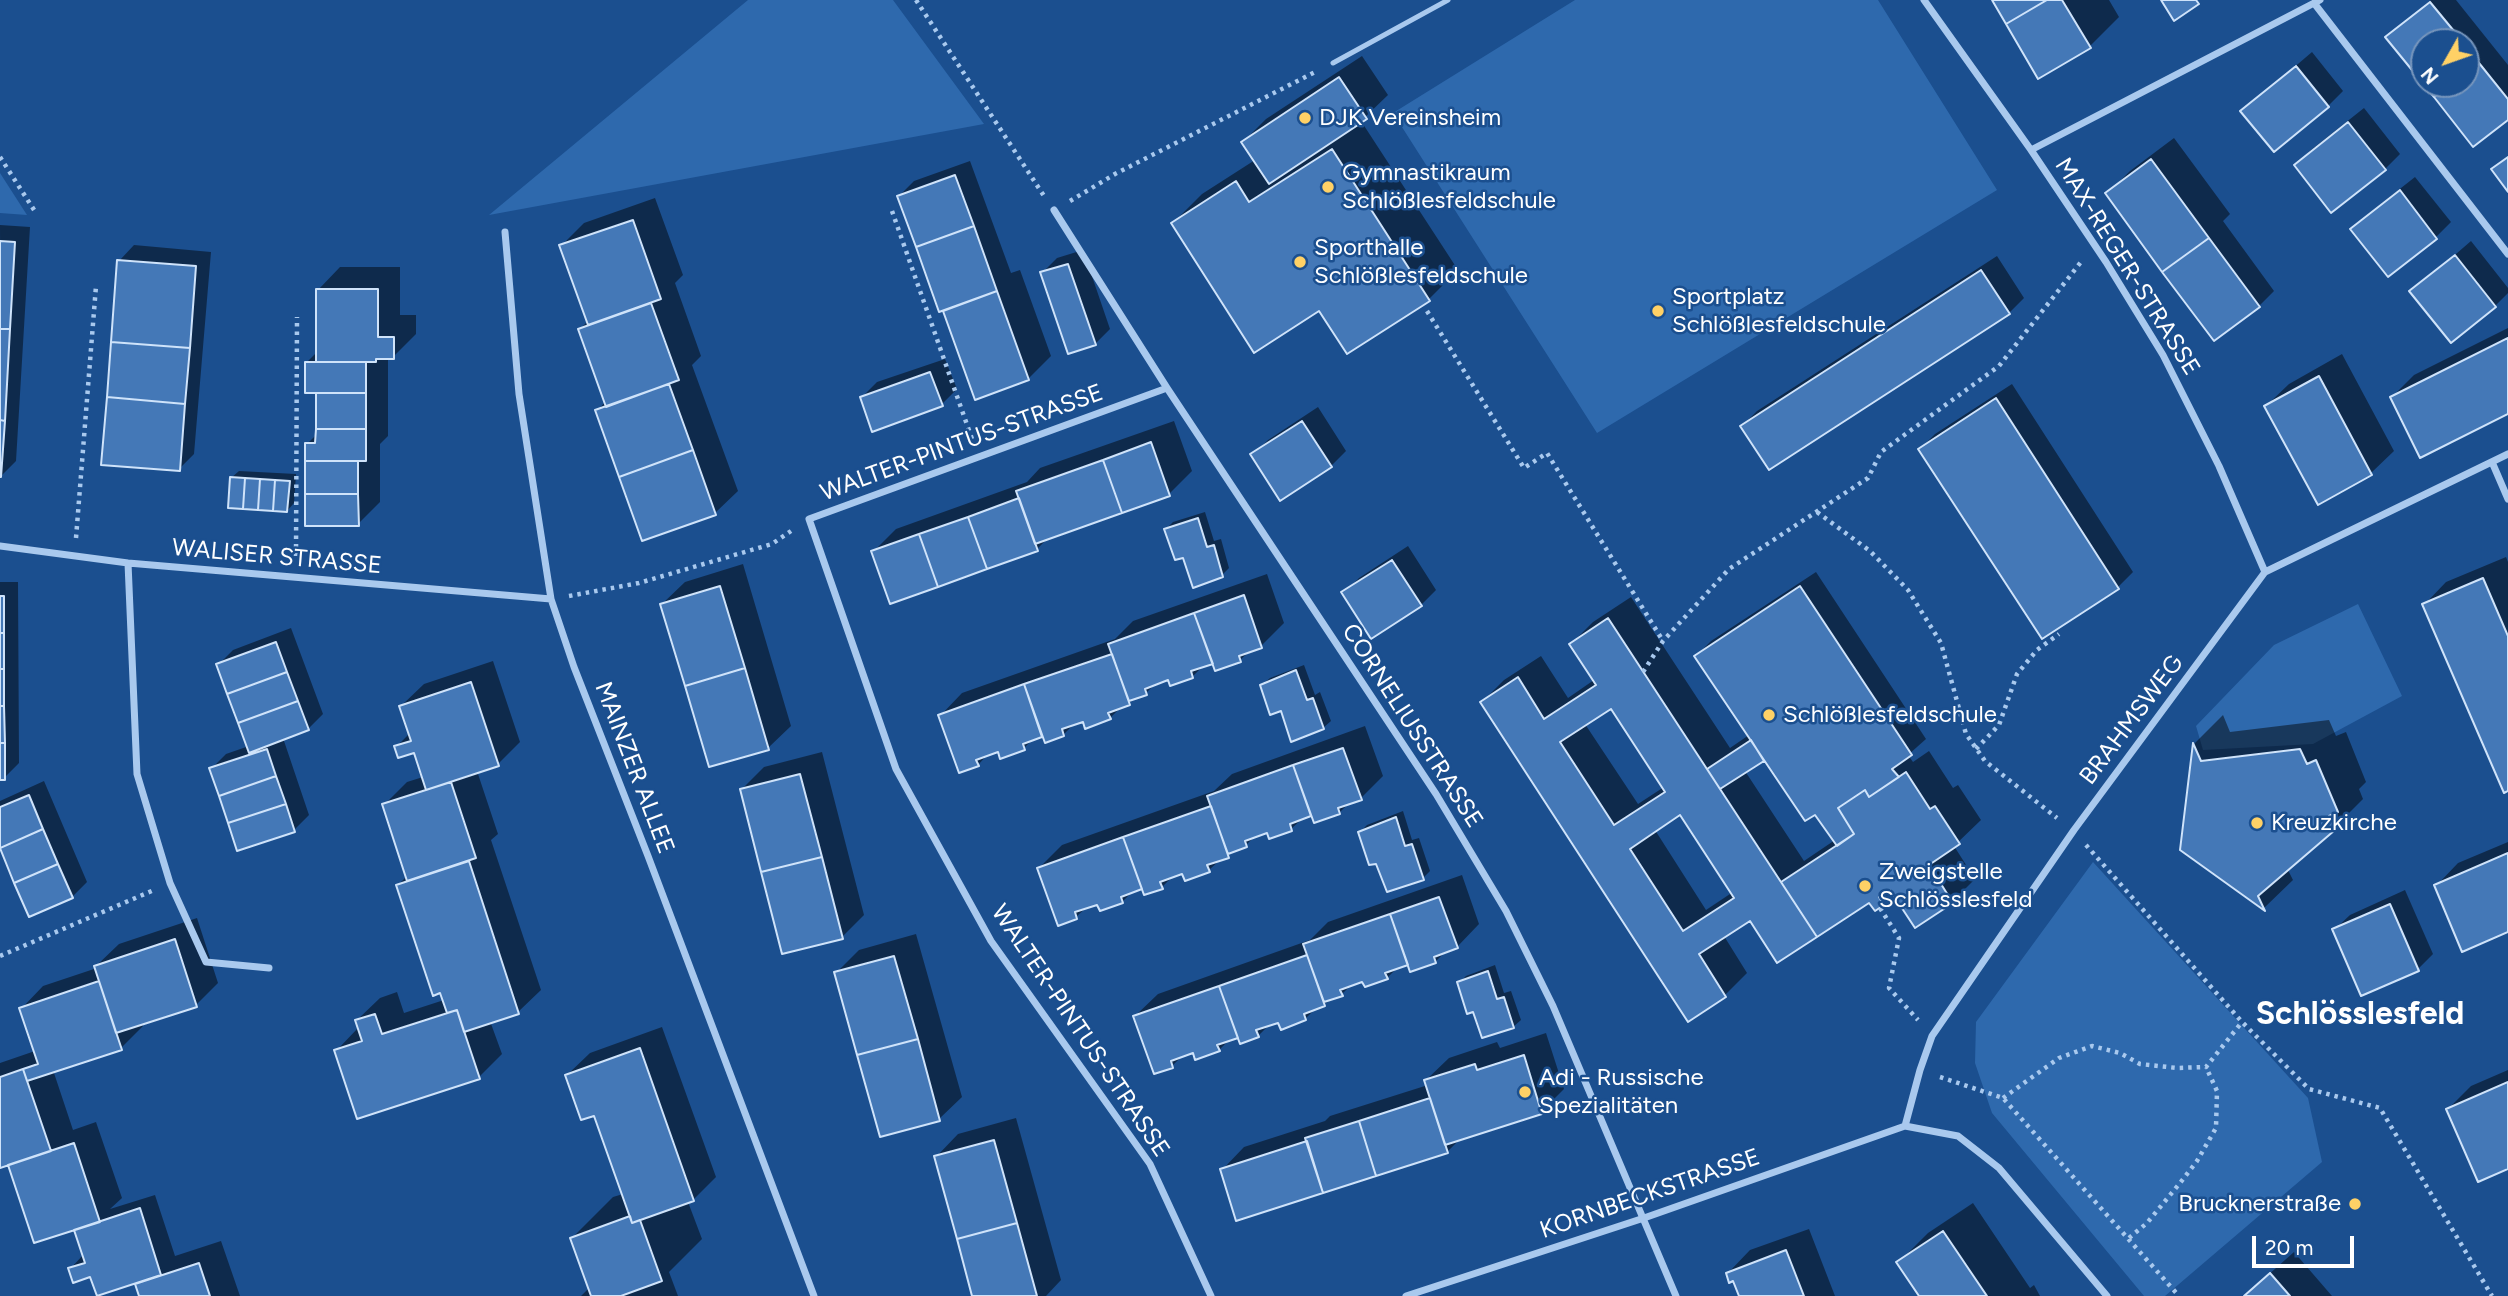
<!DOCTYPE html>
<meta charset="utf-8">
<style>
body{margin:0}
#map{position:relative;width:2508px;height:1296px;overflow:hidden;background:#1b4f8f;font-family:Figtree,sans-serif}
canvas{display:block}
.north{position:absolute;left:2410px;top:28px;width:70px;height:70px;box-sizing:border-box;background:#1b4f8f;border:2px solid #7695bc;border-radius:50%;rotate:230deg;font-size:19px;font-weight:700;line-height:28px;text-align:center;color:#fff}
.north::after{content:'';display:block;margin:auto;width:24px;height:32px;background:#ffd166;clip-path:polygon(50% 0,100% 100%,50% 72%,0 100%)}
.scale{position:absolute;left:2252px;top:1236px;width:102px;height:32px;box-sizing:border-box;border:4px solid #fff;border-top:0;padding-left:9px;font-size:21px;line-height:24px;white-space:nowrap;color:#fff;-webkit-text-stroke:5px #1b4f8f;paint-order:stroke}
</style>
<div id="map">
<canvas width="2508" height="1296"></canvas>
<div class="north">N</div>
<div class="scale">20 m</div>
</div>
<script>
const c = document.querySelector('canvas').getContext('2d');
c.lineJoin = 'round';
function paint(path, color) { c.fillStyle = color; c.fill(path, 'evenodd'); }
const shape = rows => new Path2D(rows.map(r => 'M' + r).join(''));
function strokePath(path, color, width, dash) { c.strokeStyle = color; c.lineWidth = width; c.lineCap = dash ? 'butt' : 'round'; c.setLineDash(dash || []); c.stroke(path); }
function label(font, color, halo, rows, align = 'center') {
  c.font = font + ' Figtree,sans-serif'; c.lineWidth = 5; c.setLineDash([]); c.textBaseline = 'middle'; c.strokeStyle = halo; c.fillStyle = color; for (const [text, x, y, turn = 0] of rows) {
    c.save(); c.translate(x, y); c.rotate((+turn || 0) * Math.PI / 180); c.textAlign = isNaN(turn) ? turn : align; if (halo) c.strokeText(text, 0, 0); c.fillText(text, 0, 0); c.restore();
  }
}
paint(shape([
 [748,0,893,0,984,124,489,215],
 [1575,0,1878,0,1997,190,1597,433,1393,113],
 [0,173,27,215,0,213],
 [2358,604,2402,696,2313,744,2203,750,2196,726,2274,645],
 [2093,862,2308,1098,2322,1162,2165,1296,2144,1296,1992,1113,1975,1063,1976,1022]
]), '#2e69ad');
paint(shape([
 [1994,0,2109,0,2119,17,2090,46],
 [2431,0,2456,0,2508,65,2508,118,2425,84,2466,84,2466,42,2424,42,2424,83,2387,37],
 [2312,52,2343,91,2328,106,2243,111],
 [1362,56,1388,95,1361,121,1458,270,1429,299,1320,309,1173,223,1202,194,1255,160,1243,142,1266,119],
 [2364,108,2400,154,2385,169,2332,210,2296,165,2311,150],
 [2174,138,2230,214,2223,221,2274,291,2259,306,2107,194,2130,171],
 [970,161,1011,273,1020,270,1051,356,1028,379,945,312,950,306,899,196,914,181],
 [2415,177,2451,222,2436,237,2388,275,2353,229,2368,214],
 [655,198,683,275,675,283,701,356,692,365,738,491,715,513,597,411,606,401,580,329,588,321,561,246,584,223],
 [0,225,30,227,16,461,1,476],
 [2471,241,2508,288,2508,293,2495,306,2412,292],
 [134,245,211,252,194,454,179,469,119,261],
 [1083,250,1110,329,1095,344,1042,273,1057,258],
 [1997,256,2024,298,2009,313,1742,426,1757,411],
 [340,267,400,267,400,315,416,315,416,334,393,357,388,357,388,436,380,444,380,502,358,524,307,444,317,434,317,392,307,362,318,351,318,290],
 [2508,328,2508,412,2392,397,2414,375],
 [2342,354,2394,451,2371,473,2318,502,2266,406,2289,384],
 [945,359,957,389,942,404,862,397,877,382],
 [2012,384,2133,572,2118,587,2043,637,1920,449,1935,434],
 [1318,407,1346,451,1331,466,1253,455,1268,440],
 [1174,421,1192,471,1169,494,1049,537,1037,549,873,552,896,529,1027,482,1040,468],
 [239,471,296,474,294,503,287,511,231,478],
 [1205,512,1214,541,1221,539,1229,568,1222,575,1184,556,1166,529,1173,522],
 [1408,546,1436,590,1421,605,1344,593,1359,578],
 [2506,557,2508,562,2508,789,2424,605,2446,582],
 [743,564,791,726,768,748,662,604,685,582],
 [1816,572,1926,739,1908,755,1913,762,1929,751,1953,788,1958,785,1981,820,1954,846,1975,879,1952,902,1915,926,1894,893,1883,904,1870,901,1778,961,1750,919,1724,936,1747,973,1725,995,1689,1019,1482,702,1504,680,1541,656,1568,698,1594,680,1571,644,1593,622,1631,597,1730,748,1749,735,1696,656,1711,641],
 [1612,707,1664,787,1638,804,1585,724],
 [1765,758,1816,812,1835,840,1804,861,1745,771],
 [1681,813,1733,892,1706,910,1655,830],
 [1267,574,1284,623,1261,646,1251,650,1240,660,1214,661,1204,665,1192,677,1169,678,1157,682,1146,693,1121,707,1110,718,1084,719,1075,723,1063,735,1044,735,1034,738,1024,748,999,750,989,753,978,765,940,716,962,693,1115,639,1133,621],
 [0,582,18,582,19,763,4,778,0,778],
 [291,628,323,714,308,729,283,738,309,815,294,830,211,769,226,754,249,746,218,665,233,650],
 [493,661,520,742,498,764,477,771,498,834,491,840,541,990,518,1012,490,1021,502,1054,479,1077,336,1051,358,1028,357,1020,380,998,397,992,404,1013,444,1000,398,885,408,875,384,805,407,782,423,777,415,751,396,747,410,733,401,706,424,684],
 [1304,665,1315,695,1320,692,1331,721,1323,728,1282,709,1262,685,1270,678],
 [2223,715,2230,732,2329,720,2336,736,2346,732,2366,782,2359,789,2363,799,2333,829,2287,868,2293,880,2264,908,2182,849,2194,744],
 [1365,726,1383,776,1361,798,1350,802,1339,813,1312,814,1303,818,1291,829,1268,831,1256,835,1246,845,1221,859,1209,870,1183,872,1174,875,1162,887,1143,887,1133,891,1123,901,1101,909,1098,902,1088,906,1076,917,1039,868,1062,845,1214,791,1232,774],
 [822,752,864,915,842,937,742,789,764,767],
 [44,781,87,882,72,897,0,845,0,801],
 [1403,811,1412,840,1419,838,1430,871,1423,878,1378,862,1360,832,1367,825],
 [2508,842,2508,930,2436,886,2458,863],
 [1462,875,1479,924,1457,947,1446,951,1435,962,1409,962,1399,966,1387,978,1363,979,1352,984,1342,994,1316,1008,1305,1019,1280,1020,1270,1024,1258,1036,1239,1036,1230,1039,1219,1050,1194,1051,1184,1054,1172,1066,1155,1072,1135,1016,1158,994,1310,940,1328,922],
 [2405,890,2433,954,2418,969,2334,930,2350,915],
 [197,918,218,983,196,1005,143,1023,143,1026,121,1048,53,1070,73,1130,96,1122,122,1198,110,1209,155,1195,175,1256,221,1241,240,1296,141,1296,137,1284,141,1280,91,1275,70,1269,84,1254,76,1228,9,1163,0,1166,0,1063,35,1051,21,1009,43,986,97,968,96,966,119,944],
 [916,934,962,1097,939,1119,836,973,859,950],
 [1495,965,1504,993,1511,991,1521,1020,1513,1027,1474,1009,1459,983,1466,976],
 [662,1027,716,1177,693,1200,688,1202,702,1239,669,1272,678,1296,581,1296,590,1287,572,1238,613,1197,623,1194,595,1114,567,1075,590,1053],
 [1546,1033,1564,1089,1541,1112,1461,1138,1447,1152,1222,1170,1244,1147,1325,1121,1330,1116,1428,1085,1426,1080,1449,1058,1497,1042,1500,1048],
 [2508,1070,2508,1168,2448,1109,2471,1086],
 [1016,1118,1061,1280,1046,1296,974,1296,936,1157,958,1134],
 [1973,1203,2030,1288,2034,1285,2040,1296,1921,1296,1899,1262,1928,1233],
 [1809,1229,1835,1296,1741,1296,1734,1279,1728,1273,1750,1250],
 [2294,1252,2332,1296,2245,1296,2249,1292]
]), '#0007');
const building = shape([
 [1992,0,2047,0,2006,24,1992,0],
 [2047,0,2062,0,2091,48,2038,79,2006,24,2047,0],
 [2161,0,2196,0,2199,4,2174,21,2161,0],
 [2430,2,2463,42,2424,42,2424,84,2451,84,2434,97,2385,37,2430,2],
 [2466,46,2479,63,2466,73,2466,46],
 [2479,63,2508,99,2508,120,2473,147,2434,97,2451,84,2466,84,2466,73,2479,63],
 [2296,66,2329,107,2274,152,2240,111,2296,66],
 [1339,77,1367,119,1269,184,1241,142,1339,77],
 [2348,122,2386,170,2331,213,2294,165,2348,122],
 [1332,149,1430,301,1347,354,1319,311,1254,353,1171,223,1236,181,1249,202,1332,149],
 [2508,157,2508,192,2491,169,2508,157],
 [2151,159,2209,238,2162,272,2105,193,2151,159],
 [955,175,974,226,916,247,897,196,955,175],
 [2400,190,2437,239,2388,277,2350,229,2400,190],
 [633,220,661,299,588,325,559,245,633,220],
 [974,226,997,291,939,312,916,247,974,226],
 [2209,238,2260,307,2214,341,2162,272,2209,238],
 [0,241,15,242,10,329,0,329,0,241],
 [2455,255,2496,307,2451,343,2409,291,2455,255],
 [117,260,196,266,190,348,111,342,117,260],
 [1068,264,1096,345,1068,354,1040,272,1068,264],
 [1981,270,2010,314,1769,470,1740,426,1981,270],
 [316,289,378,289,378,337,394,337,394,359,376,359,376,362,316,362,316,289],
 [997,291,1029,380,975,400,943,311,997,291],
 [651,303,679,380,606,407,578,329,651,303],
 [0,329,10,329,5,421,0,420,0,329],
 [2508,338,2508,414,2420,458,2390,397,2508,338],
 [111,342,190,348,185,404,107,397,111,342],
 [305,362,366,362,366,393,305,393,305,362],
 [930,372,943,406,872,432,860,397,930,372],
 [2319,376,2372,475,2318,505,2264,406,2319,376],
 [669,384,693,450,619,477,595,410,669,384],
 [316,393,366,393,366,429,316,429,316,393],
 [107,397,185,404,180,471,101,465,107,397],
 [1996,398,2119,589,2042,639,1918,449,1996,398],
 [0,420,5,421,1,477,0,477,0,420],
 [1302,421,1332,467,1280,501,1250,454,1302,421],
 [316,429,366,429,366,461,305,461,305,443,315,443,316,429],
 [1151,442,1170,496,1122,513,1103,460,1151,442],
 [693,450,716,515,642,541,619,477,693,450],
 [1103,460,1122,513,1035,544,1016,491,1103,460],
 [305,461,358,461,358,494,305,494,305,461],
 [230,477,245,478,243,509,228,508,230,477],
 [245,478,260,479,258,510,243,509,245,478],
 [260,479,275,480,273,511,258,510,260,479],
 [275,480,290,481,287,512,273,511,275,480],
 [305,494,358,494,359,526,305,526,305,494],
 [1019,498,1038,551,987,569,968,517,1019,498],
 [968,517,987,569,938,587,919,534,968,517],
 [1198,518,1207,547,1214,545,1223,577,1193,588,1183,558,1175,560,1164,529,1198,518],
 [919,534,938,587,890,604,871,551,919,534],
 [1392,560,1422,606,1371,639,1341,592,1392,560],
 [2483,578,2508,636,2508,791,2504,793,2422,604,2483,578],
 [720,586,745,668,685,686,660,604,720,586],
 [1800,586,1912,755,1892,769,1899,777,1869,797,1865,790,1838,808,1854,834,1837,846,1815,815,1805,821,1694,656,1800,586],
 [1244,595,1262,648,1239,656,1241,662,1215,671,1194,613,1244,595],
 [0,596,4,596,4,633,0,633,0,596],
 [1194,613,1213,664,1191,671,1193,678,1170,686,1168,680,1145,689,1147,695,1129,701,1108,644,1194,613],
 [1608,618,1817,937,1777,963,1750,921,1699,954,1726,997,1688,1022,1480,702,1518,677,1544,719,1596,685,1569,644,1608,618],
 [1611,709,1665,792,1614,825,1560,742,1611,709],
 [1680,815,1734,898,1683,931,1630,849,1680,815],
 [0,633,4,633,4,669,0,669,0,633],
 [276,642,287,672,227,694,216,664,276,642],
 [1112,654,1130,705,1108,713,1111,719,1085,729,1083,722,1062,729,1064,736,1045,743,1024,684,1112,654],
 [745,668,769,750,709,767,685,686,745,668],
 [0,669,4,669,4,706,0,706,0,669],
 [1296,670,1307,700,1313,698,1324,729,1291,742,1281,711,1270,715,1260,685,1296,670],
 [287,672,298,701,238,723,227,694,287,672],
 [471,682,499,766,426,790,414,753,398,758,394,746,411,741,399,706,471,682],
 [1024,684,1042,737,1023,744,1025,750,1000,759,998,752,976,760,979,766,959,773,938,715,1024,684],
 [298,701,309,730,249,753,238,723,298,701],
 [0,706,4,706,5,743,0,743,0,706],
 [1751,740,1764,761,1720,789,1707,769,1751,740],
 [0,743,5,743,5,780,0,780,0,743],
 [2193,743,2201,761,2300,749,2307,764,2316,760,2338,812,2329,816,2335,830,2258,896,2265,911,2180,850,2193,743],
 [1343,748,1362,800,1338,808,1340,814,1314,823,1293,765,1343,748],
 [267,749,276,776,219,796,209,768,267,749],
 [1293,765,1311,816,1290,824,1292,831,1269,839,1267,833,1245,841,1247,847,1228,854,1207,796,1293,765],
 [1906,772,1930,809,1935,806,1960,844,1929,865,1953,903,1915,928,1890,890,1879,897,1884,905,1875,911,1869,903,1817,937,1781,882,1854,834,1838,808,1865,790,1869,797,1906,772],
 [800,774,822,857,761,872,740,789,800,774],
 [276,776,286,804,228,823,219,796,276,776],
 [451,782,476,858,407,881,382,804,451,782],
 [29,795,43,829,0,848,0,807,29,795],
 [286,804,295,832,237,851,228,823,286,804],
 [1211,806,1229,858,1207,865,1210,872,1185,881,1182,874,1160,882,1163,889,1144,895,1123,837,1211,806],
 [1396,817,1405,846,1412,844,1424,880,1387,892,1376,864,1369,865,1358,832,1396,817],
 [43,829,58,864,14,883,0,848,43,829],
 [1123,837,1142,889,1121,897,1123,903,1100,911,1097,905,1075,912,1077,919,1058,926,1037,868,1123,837],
 [2508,853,2508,932,2462,952,2434,885,2508,853],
 [822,857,843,939,782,954,761,872,822,857],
 [469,861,519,1014,464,1032,457,1010,447,1013,440,993,433,996,396,885,469,861],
 [58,864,73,898,29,917,14,883,58,864],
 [1439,897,1458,948,1434,957,1436,963,1410,972,1390,914,1439,897],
 [2390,904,2419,971,2361,996,2332,929,2390,904],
 [1390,914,1408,965,1385,973,1388,979,1365,987,1362,982,1340,990,1343,996,1324,1002,1303,944,1390,914],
 [175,939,197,1007,116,1033,94,966,175,939],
 [1307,955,1325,1006,1304,1014,1306,1020,1281,1030,1278,1023,1256,1030,1259,1037,1240,1044,1219,986,1307,955],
 [894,956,918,1039,857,1055,834,972,894,956],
 [1488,971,1497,999,1504,997,1514,1028,1482,1038,1473,1012,1467,1014,1457,982,1488,971],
 [99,981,122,1050,27,1081,23,1069,38,1064,19,1008,99,981],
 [1219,986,1238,1038,1217,1045,1220,1051,1195,1060,1193,1053,1171,1061,1173,1068,1154,1074,1133,1016,1219,986],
 [457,1010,480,1079,357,1119,334,1050,362,1041,355,1020,375,1014,382,1034,457,1010],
 [918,1039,940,1121,880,1137,857,1055,918,1039],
 [640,1048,694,1201,632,1223,594,1116,581,1120,565,1075,640,1048],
 [1524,1055,1542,1114,1445,1145,1424,1080,1475,1064,1477,1070,1524,1055],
 [23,1069,51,1151,0,1168,0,1077,23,1069],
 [2508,1082,2508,1169,2478,1182,2446,1109,2508,1082],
 [1430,1098,1448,1153,1376,1176,1359,1121,1430,1098],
 [1359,1121,1376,1176,1323,1193,1305,1138,1359,1121],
 [994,1140,1017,1223,957,1239,934,1156,994,1140],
 [1307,1141,1323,1193,1236,1221,1220,1169,1307,1141],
 [74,1143,100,1222,34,1243,8,1165,74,1143],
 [140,1208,161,1275,97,1296,90,1277,73,1283,68,1268,85,1263,74,1230,140,1208],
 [630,1216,632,1223,640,1220,662,1281,621,1296,591,1296,570,1238,630,1216],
 [1017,1223,1037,1296,972,1296,957,1239,1017,1223],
 [1943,1231,1987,1296,1919,1296,1896,1262,1943,1231],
 [1786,1250,1804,1296,1739,1296,1733,1281,1729,1283,1726,1273,1786,1250],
 [199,1263,210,1296,139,1296,135,1284,199,1263],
 [2270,1273,2290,1296,2244,1296,2270,1273]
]);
paint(building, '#4478b7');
strokePath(building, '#cfe3fa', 2);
strokePath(shape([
 [916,0,1044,196],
 [0,157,36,213],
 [1070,201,1115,174,1317,71],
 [892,211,972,439],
 [1427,311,1524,468,1547,453,1663,641],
 [1817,512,1870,551,1908,590,1941,643,1966,734,1985,761,2057,818],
 [76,538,96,286],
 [296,556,297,317],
 [569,596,639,583,772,544,791,531],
 [1643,672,1663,641,1729,569,1868,478,1881,452,1999,366,2081,262],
 [1976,749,1999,725,2017,674,2037,650,2059,634],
 [2086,845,2242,1022,2309,1089,2380,1108,2492,1296],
 [1880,908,1899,938,1889,988,1918,1020],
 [0,956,154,890],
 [1940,1077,2003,1098,2179,1296],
 [2003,1098,2059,1058,2092,1046,2120,1053,2140,1064,2177,1068,2206,1067,2242,1022],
 [2129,1238,2147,1223,2180,1183,2197,1161,2216,1128,2217,1091,2206,1067]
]), '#a9c9ee', 4.5, [3.5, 5]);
strokePath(shape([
 [1333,63,1448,0]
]), '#a9c9ee', 5);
strokePath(shape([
 [1924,0,2031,150,2106,262,2163,355,2219,466,2265,572],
 [2314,3,2508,254],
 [2031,150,2320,0],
 [1054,210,1167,388,1436,794,1506,911,1553,1006,1676,1296],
 [505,232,519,394,551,599,574,667,648,856,814,1296],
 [1167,388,809,519,896,769,991,941,1150,1164,1211,1296],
 [2492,462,2508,499],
 [0,546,128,563,551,599],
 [128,563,137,774,170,883,206,962,269,968],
 [1905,1126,1920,1070,1932,1036,2074,830,2265,572,2508,454],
 [1406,1296,1644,1218,1905,1126,1958,1136,1999,1168,2107,1296]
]), '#a9c9ee', 7);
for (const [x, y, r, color] of [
 [1305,118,7,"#ffd166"],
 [1328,187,7,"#ffd166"],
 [1300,262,7,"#ffd166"],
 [1658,311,7,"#ffd166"],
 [1769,715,7,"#ffd166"],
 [2257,823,7,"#ffd166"],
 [1865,886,7,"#ffd166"],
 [1525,1092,7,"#ffd166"],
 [2355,1204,7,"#ffd166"]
]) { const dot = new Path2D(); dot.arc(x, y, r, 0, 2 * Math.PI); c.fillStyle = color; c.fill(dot); strokePath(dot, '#1b4f8f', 2.5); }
label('24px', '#fff', '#1b4f8f', [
 ["DJK Vereinsheim",1319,118],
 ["Gymnastikraum",1342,173],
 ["Schlößlesfeldschule",1342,201],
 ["Sporthalle",1314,248],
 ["Schlößlesfeldschule",1314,276],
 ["Sportplatz",1672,297],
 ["Schlößlesfeldschule",1672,325],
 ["Schlößlesfeldschule",1783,715],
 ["Kreuzkirche",2271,823],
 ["Zweigstelle",1879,872],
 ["Schlösslesfeld",1879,900],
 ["Adi - Russische",1539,1078],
 ["Spezialitäten",1539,1106],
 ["Brucknerstraße",2341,1204,"right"]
], 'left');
label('24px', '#fff', '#1b4f8f', [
 ["MAX-REGER-STRASSE",2127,267,58],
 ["WALTER-PINTUS-STRASSE",962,443,-20],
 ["WALISER STRASSE",277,557,5],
 ["BRAHMSWEG",2132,720,-53],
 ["CORNELIUSSTRASSE",1412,726,57],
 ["MAINZER ALLEE",634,768,69],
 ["WALTER-PINTUS-STRASSE",1080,1031,56],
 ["KORNBECKSTRASSE",1650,1194,-19]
]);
label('bold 32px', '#fff', '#1b4f8f', [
 ["Schlösslesfeld",2360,1015]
]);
</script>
